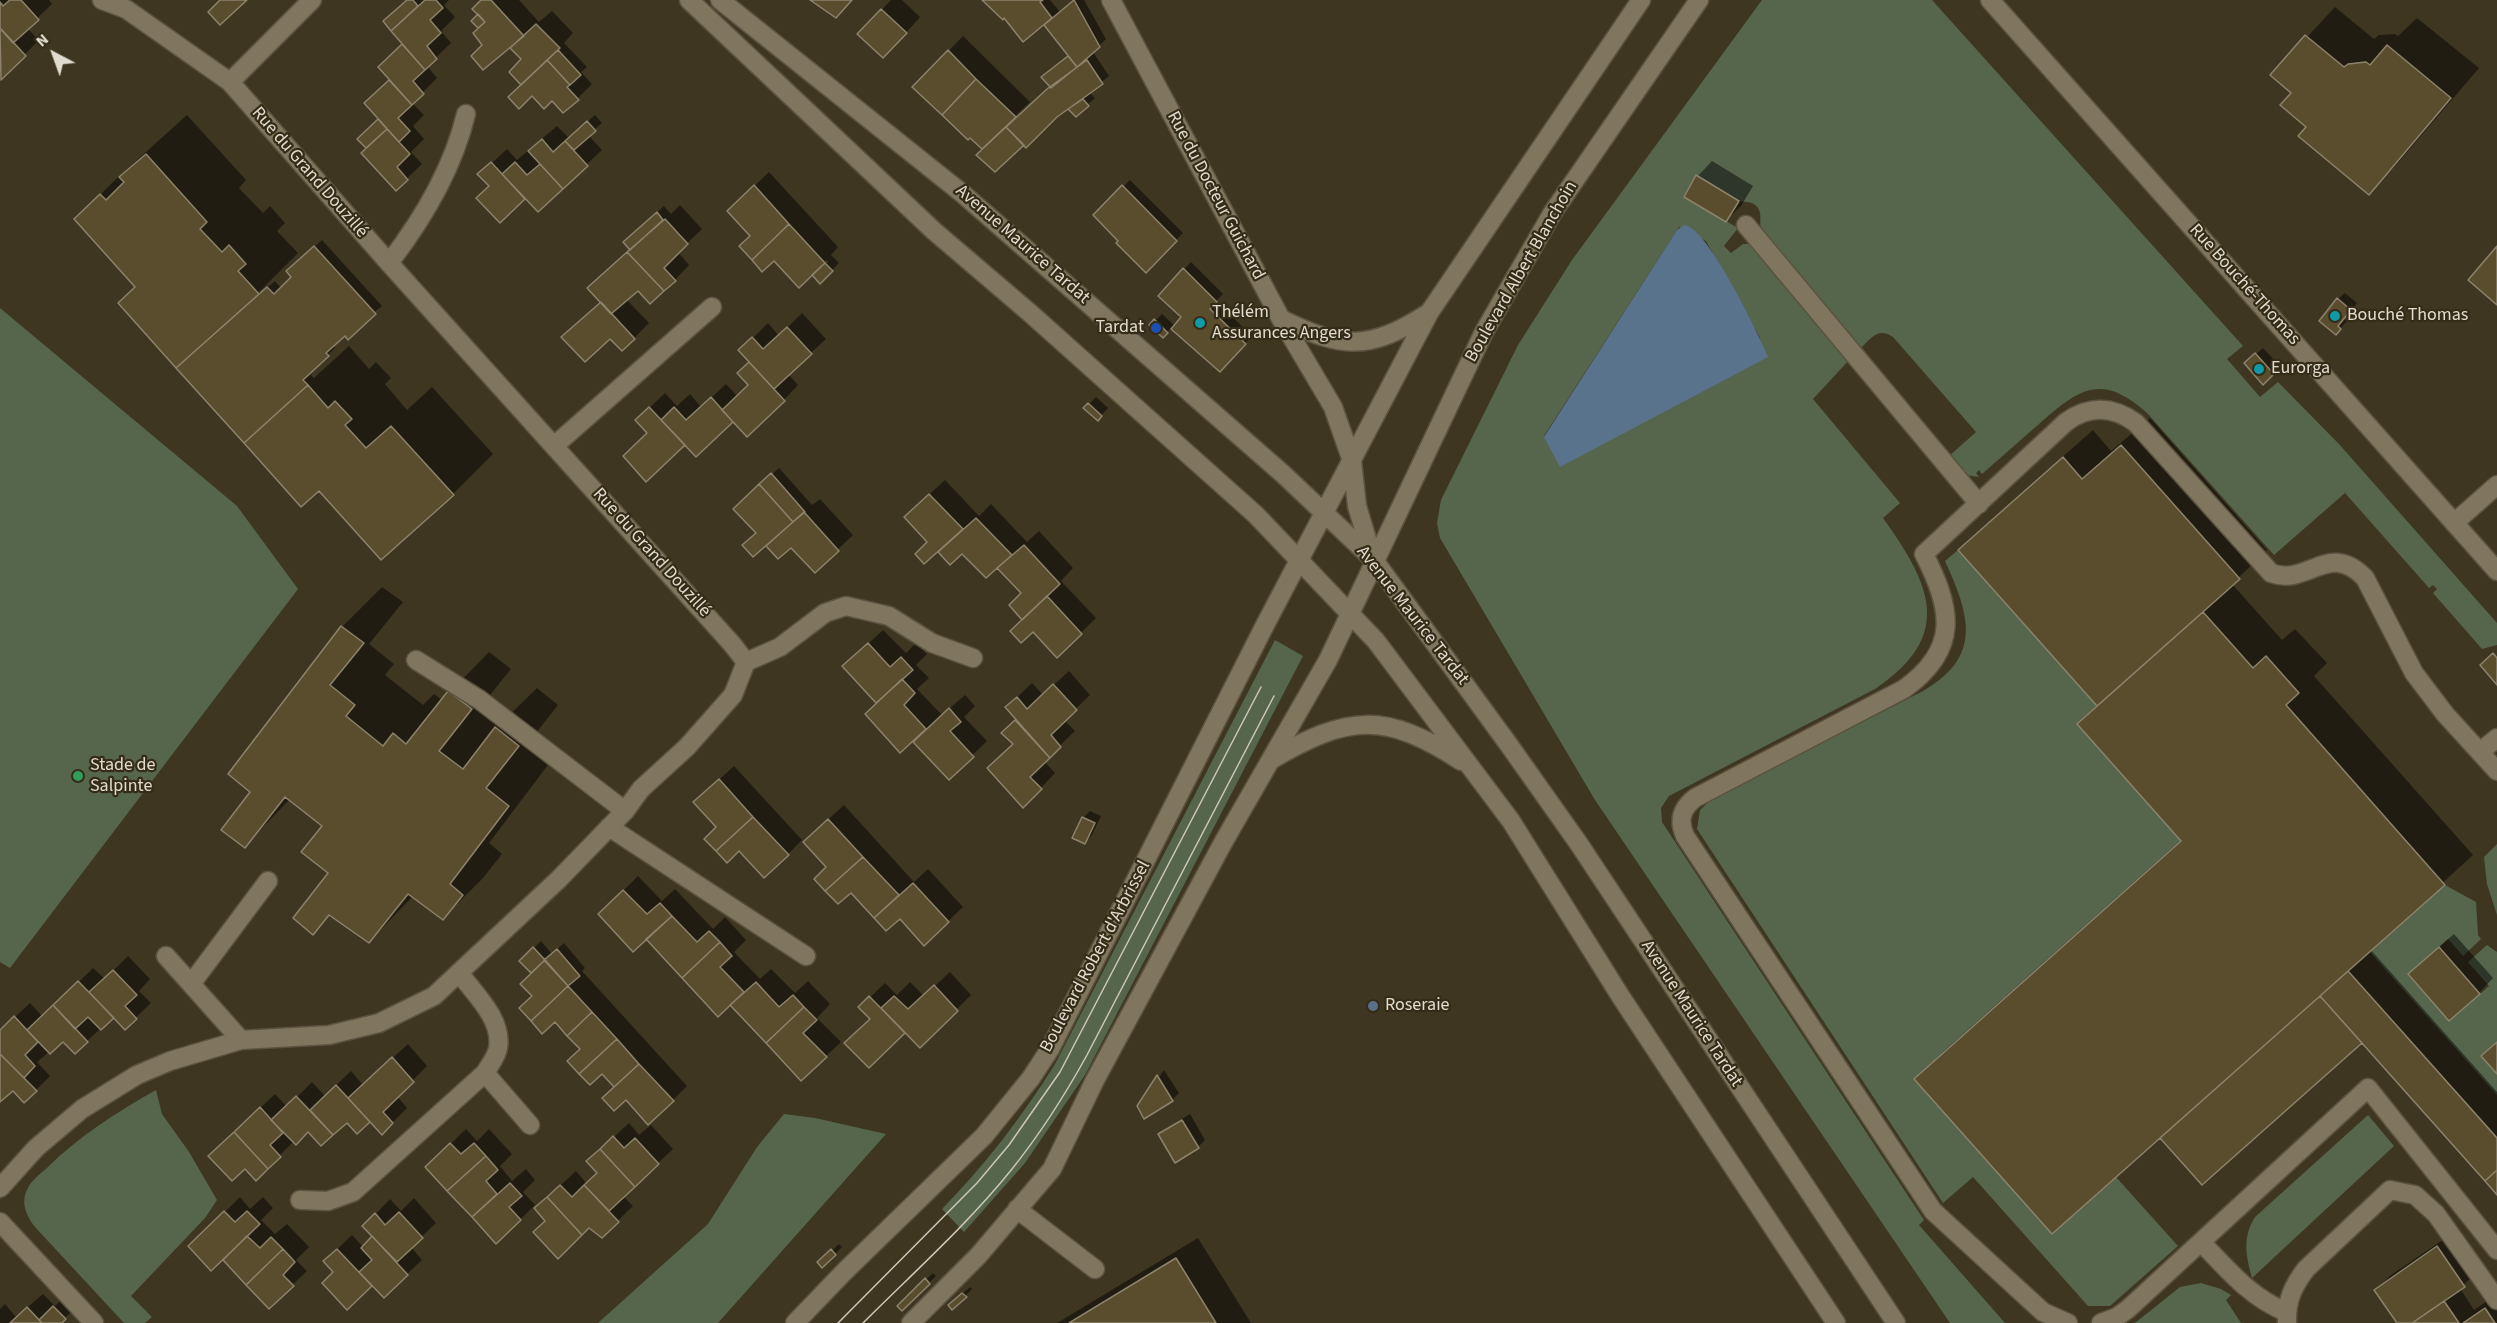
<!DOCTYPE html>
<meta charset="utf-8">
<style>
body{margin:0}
#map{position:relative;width:2497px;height:1323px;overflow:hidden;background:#3f3621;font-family:"Source Sans 3",sans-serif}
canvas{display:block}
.north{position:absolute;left:24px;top:24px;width:60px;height:60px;-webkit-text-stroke:4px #352c17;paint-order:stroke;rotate:319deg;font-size:16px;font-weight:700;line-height:24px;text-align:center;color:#e2dcd0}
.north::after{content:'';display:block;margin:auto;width:21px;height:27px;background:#e2dcd0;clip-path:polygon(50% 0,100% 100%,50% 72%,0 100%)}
</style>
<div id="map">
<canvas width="2497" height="1323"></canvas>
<div class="north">N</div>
</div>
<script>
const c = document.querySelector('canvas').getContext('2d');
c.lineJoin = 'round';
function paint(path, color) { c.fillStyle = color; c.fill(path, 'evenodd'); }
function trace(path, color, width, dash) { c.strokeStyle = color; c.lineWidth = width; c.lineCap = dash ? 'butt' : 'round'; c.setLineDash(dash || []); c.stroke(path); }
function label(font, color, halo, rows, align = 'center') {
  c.font = font + ' "Source Sans 3",sans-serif'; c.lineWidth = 4.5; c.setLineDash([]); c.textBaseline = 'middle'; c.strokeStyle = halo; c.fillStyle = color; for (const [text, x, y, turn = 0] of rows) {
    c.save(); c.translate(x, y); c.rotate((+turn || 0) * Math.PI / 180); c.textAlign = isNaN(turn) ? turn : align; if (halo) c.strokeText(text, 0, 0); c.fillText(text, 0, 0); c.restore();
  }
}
paint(new Path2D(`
 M1762,0H1932L2243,346L2227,359L2260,397L2278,382L2339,444L2497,623V645L2482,649L2433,593L2437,589L2433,585L2429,588L2345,493L2274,555L2147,413C2101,372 2079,389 2039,424C2020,441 2001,457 1982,474L1979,470L1976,473L1979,477L1966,475L1948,457L1976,432L1893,337C1879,327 1871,338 1861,348L1762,231C1758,223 1763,216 1758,208C1752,200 1745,203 1737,200C1723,194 1710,182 1696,176L1684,197L1738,228L1724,246L1731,253L1743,244H1754L1850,359L1813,399L1900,503L1883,518C1931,585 1955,635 1875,689L1669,796L1661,808L1662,822L1924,1220L1919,1225L2005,1323H1950L1595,800L1440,538L1437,523L1441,500L1518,345L1572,260ZM1679,227L1706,241L1760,338L1544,436Z
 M0,308L237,506L298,589L10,968L0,962Z
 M1958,550L2097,706L2077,724L2181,841L1914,1079L2052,1234L2116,1177L2178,1246L2110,1306H2088L1973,1177L1943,1203L1697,829L1700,810L1712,799L1923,691C1984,656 1969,614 1945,561Z
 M1275,640L1303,656L1085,1075L1025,1163L964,1232L942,1209C985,1165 1022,1117 1055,1064Z
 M2497,844V915L2487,884L2484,857Z
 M2445,885L2476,902L2478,935L2481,939L2463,956L2448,939L2408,975L2449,1021L2489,986L2468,962L2487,945L2497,952V1042L2481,1056L2497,1074V1095L2370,952Z
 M156,1090L162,1114L189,1152L217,1200L205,1218L131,1296L152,1317L145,1323H124L35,1227C26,1215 20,1202 28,1188C32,1180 40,1174 47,1168C79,1136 117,1112 156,1090Z
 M784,1114L815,1118L886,1134L718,1323H598L708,1224L757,1147Z
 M2368,1115L2394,1146L2252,1278C2246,1255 2242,1238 2255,1217Z
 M2201,1283L2221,1289L2231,1295L2226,1300L2241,1323H2135L2180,1287Z`), '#55664c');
paint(new Path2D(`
 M1684,225C1707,226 1758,334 1768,357L1560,467L1544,437L1677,230Z`), '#5a738d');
paint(new Path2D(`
 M0,0H49L52,4L27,28L39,40L1,78Z
 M408,0H449L444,5L455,17L441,31L451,43L427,66L437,78L412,103L424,115L413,126L424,139L411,152L422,164L396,189L359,139L380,119V89L391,79L380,67L404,43L385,21Z
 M483,0H519L539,22L552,11L573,33L564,43L587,67L581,72L592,84L564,112L552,99L522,85L523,59L510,46L484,45L480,28L473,21L480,14Z
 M891,0H902L920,17L898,42L859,34Z
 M984,0H1050L1060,12L1075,0H1084L1106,39L1093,52L1109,76L1089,92L1095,98L1076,115L1068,107L1026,146L1053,87L1043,77L1069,55L1044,23L1005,16Z
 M2335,7L2374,39L2379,35L2395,34L2398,36L2417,18L2479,68L2397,164L2369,193L2308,127L2293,92L2272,75Z
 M963,36L1030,102L982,147L914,87Z
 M187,115L246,180L239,188L263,213L270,206L285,223L277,231L298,253L259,292L261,293L275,281L281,288L293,277L295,264L322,240L382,306L332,345L335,348L309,373L314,378L349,346L369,369L376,362L391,378L385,384L407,410L432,387L493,454L453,494L319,489L301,505L120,303L137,286L76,219L116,179Z
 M595,115L602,123L588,135L602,150L538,210L526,197L500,221L491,185L480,174L507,149L517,160L557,126L569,138Z
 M1712,161L1753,186L1741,206L1726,220L1698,176Z
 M769,172L838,247L831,255L839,263L820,282L814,275L828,262L826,260L799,286L744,196Z
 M1130,180L1183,233L1146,271L1095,215Z
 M680,205L702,229L678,252L689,265L675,280L638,289L626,299L649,323L634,338L610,337L578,322L602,301L631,249L632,236L664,206L671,214Z
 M1191,262L1223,294L1216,301L1252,336L1220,370L1172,327L1163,336L1151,325L1162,314L1175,326L1183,317L1160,296Z
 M2345,293L2357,303L2344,319L2347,321L2336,333L2338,299Z
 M802,313L826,339L788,374L798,385L784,400L733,420L696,455L685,443L649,432L637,420L665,393L677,406L690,394L701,407L726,384L738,397L750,385L739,373L751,361L741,350L768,323L779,336Z
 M2263,348L2280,366L2263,382L2253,357Z
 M1096,397L1108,408L1098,419L1085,408Z
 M2150,418L2267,550L2232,584L2282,640L2295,629L2327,663L2314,676L2473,855L2370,949L2497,1092V1192L2362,1041L2160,1136L1916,1079L1945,1050L2182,839L2079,724L2098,705L1960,551L1989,522L2093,430L2111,451Z
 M779,468L812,505L820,499L853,535L815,571L791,546L778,557L757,532L750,494Z
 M945,480L979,516L991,504L1027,542L1039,531L1073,568L1061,581L1096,618L1057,656L1023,619V593L997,566L962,552L950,563L929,542L921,502Z
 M382,587L403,602L369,644L394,664L385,675L423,705L434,694L442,700L489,652L511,669L478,710L498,726L537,688L558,705L525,747L548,765L489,843L502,854L483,878L443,918L413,896L369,942L331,914L312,933L330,872L324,825L290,799L245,846L252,791L342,627Z
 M883,630L906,653L916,643L927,654L916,665L929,678L917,689L942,715L965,695L975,706L964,717L987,741L949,778L844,666Z
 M1069,671L1090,695L1064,720L1075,731L1044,761L1055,773L1024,806L1014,744L1003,733L1017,719L1007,707L1032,683L1043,695Z
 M734,766L802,840L788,854L718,827L710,788Z
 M844,805L914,882L928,869L963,907L924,944L900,917L887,928L828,866L820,827Z
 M1090,811L1101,816L1092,835L1085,842L1083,818Z
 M638,876L662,901L675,889L713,929L725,917L746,940L734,952L760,979L771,969L795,993L808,981L830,1004L817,1018L841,1042L826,1056L730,1003L646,937L600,914Z
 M2454,934L2493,978L2479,993L2424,960Z
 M541,941L552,954L564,943L585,968L582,971L687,1086L673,1100L616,1087L534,996L532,973L521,961Z
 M128,956L150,979L139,991L151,1003L125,1028L114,1016L87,1041L63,1040L37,1062L50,1076L36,1090L13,1089L0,1100V1031L30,1003L43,1017L93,968L105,979Z
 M950,972L971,995L920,1046L905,1031L869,1066L872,1018L860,1007L885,983L897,995L910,982L924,996Z
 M408,1044L427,1066L397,1096L407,1108L382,1133L370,1120L358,1132L347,1120L321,1144L308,1131L294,1141L256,1179L225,1141L275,1094L287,1107L312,1082L325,1096L351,1071L363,1085Z
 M1164,1070L1179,1093L1172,1100L1138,1106Z
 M1190,1114L1205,1140L1198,1147L1160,1135L1167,1128Z
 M629,1123L639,1135L651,1125L673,1149L623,1196L633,1206L602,1236L589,1226L547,1220L551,1194L576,1171L587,1184L599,1172L588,1161Z
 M466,1129L477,1141L489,1129L512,1154L500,1166L512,1181L526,1169L535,1180L523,1192L535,1205L497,1242L427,1167Z
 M240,1197L250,1209L263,1197L273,1208L261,1220L275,1234L287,1224L309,1247L296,1260L307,1271L269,1307L223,1258L190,1246Z
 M414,1198L436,1223L411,1247L422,1260L407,1274L372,1283L347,1308L335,1272L325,1261L352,1235L363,1247L374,1236L364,1226L390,1199L401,1211Z
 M2453,1233L2479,1271L2460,1288L2474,1310L2497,1294V1323H2399L2376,1290L2391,1275Z
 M1198,1238L1251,1323H1057Z
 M839,1244L842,1247L823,1266L819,1263Z
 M933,1273L936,1276L902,1309L899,1306Z
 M970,1287L972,1289L953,1308L950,1306Z
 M43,1294L55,1306L61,1300L72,1311L60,1323H0V1309L5,1304L16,1317Z`), '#0007');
const building = new Path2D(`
 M10,0H21L39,20L13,43L0,28V2L3,6Z
 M220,0H247L220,25L208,12Z
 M407,0H413L418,6L391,31L383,21Z
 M425,0H436L443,8L430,20L441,33L427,46L437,59L425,70L391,31Z
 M481,0H491L524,36L483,70L471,56L482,45L473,33L485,22L472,9Z
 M810,0H852L836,18Z
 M982,0H1043L1040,2L1052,18L1023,42L1004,18L1003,20Z
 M1074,0L1100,47L1077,67L1044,25Z
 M881,9L907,33L883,58L857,34Z
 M478,14L485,22L478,28L471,21Z
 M536,24L560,48L521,85L509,72L521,59L510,48Z
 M2,30L26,56L1,80L0,31Z
 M2305,35L2344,67L2348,64L2366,62L2370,65L2387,45L2451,98L2369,195L2298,136L2306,127L2280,105L2291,93L2270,75Z
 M402,44L425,70L413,81L424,94L412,105L378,67Z
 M558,50L581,75L570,85L547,60Z
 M948,50L976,79L942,115L912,87Z
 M1068,56L1077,67L1051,88L1041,77Z
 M547,60L570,85L567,87L579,100L563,113L552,101L544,109L532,96L519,109L508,97Z
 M1087,60L1103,84L1057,117L1026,148L1006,127L1047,89Z
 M976,79L1016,117L982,149L970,138L968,140L942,115Z
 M389,80L412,105L398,118L410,131L399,142L364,103Z
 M1083,99L1089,106L1076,117L1068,109Z
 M378,119L387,129L366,148L357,139Z
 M587,121L596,131L574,150L565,141Z
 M1006,127L1024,145L995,172L976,155Z
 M387,129L410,154L397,167L408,180L396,191L361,153Z
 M542,139L553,152L565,141L588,166L563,189L528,151Z
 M146,154L207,222L200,229L222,252L229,245L246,264L238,271L259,294L176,368L118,303L135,287L74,219L100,194L106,200L124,182L119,177Z
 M491,162L525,199L500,223L476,198L489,186L477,174Z
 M515,162L527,175L540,164L563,189L538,212L502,174Z
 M1696,175L1739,201L1726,222L1684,197Z
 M754,185L789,224L752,260L739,246L750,236L727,211Z
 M1122,185L1177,241L1146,273L1116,243L1118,241L1093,215Z
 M657,212L663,220L630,250L623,242Z
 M665,219L688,244L664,268L676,281L664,291L627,252Z
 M789,224L825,263L799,288L774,261L762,272L752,260Z
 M314,246L376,314L348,340L345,336L326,353L329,356L303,380L308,385L244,443L176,368L267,287L274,294L291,277L286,271Z
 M2497,246V305L2468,280Z
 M627,252L664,291L650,304L638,291L611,314L587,288Z
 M825,263L833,271L820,284L812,275Z
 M1183,268L1217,302L1210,309L1246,344L1220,372L1171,329L1181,317L1158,296Z
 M2337,298L2351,310L2338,326L2341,329L2336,335L2319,321Z
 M601,302L635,339L622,351L610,339L585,362L561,337Z
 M1154,319L1168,333L1163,338L1149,325Z
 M787,327L812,354L774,389L738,350L752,337L763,349Z
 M2255,353L2274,374L2263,385L2244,363Z
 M749,362L785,401L747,437L722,410L748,385L737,373Z
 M308,385L328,408L335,401L352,419L345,425L366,448L391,426L454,495L381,560L319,491L301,507L244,443Z
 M711,397L733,422L696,457L661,420L674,407L686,420Z
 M1088,403L1102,416L1098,421L1083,408Z
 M649,407L685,445L646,482L623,456L647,433L635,420Z
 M2121,445L2240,579L2097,706L1958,550L2063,457L2082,479Z
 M771,473L805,512L793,522L759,484Z
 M759,484L793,522L753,557L742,545L756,533L733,509Z
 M929,494L963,529L924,564L915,554L927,542L904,517Z
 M804,512L839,551L815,573L791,548L778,559L766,546Z
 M976,518L1012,555L986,578L962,554L950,565L938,552Z
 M1024,545L1060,584L1022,620L1009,605L1021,593L997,568Z
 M1047,596L1082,634L1057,658L1033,632L1021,643L1010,631Z
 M2203,612L2253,668L2266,656L2299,693L2286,705L2445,885L2052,1234L1914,1079L2181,841L2077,724Z
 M341,626L364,643L330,685L355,705L346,716L383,746L393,733L406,744L448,691L472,709L439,751L463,769L495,727L519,746L486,788L509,806L450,884L463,895L443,920L408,894L369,943L329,915L313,935L293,918L328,873L301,852L322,826L285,797L245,848L221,830L250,792L228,774Z
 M868,643L890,667L901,657L913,670L876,703L842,666Z
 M2493,653L2497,658V685L2480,665Z
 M902,679L915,693L904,705L926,729L900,753L865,714Z
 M1053,684L1077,710L1051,735L1061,747L1050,758L1005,707L1017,697L1027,709Z
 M949,708L961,722L950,731L974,757L949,780L913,742Z
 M1015,720L1050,758L1030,777L1042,789L1023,808L987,768L1013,744L1001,733Z
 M719,779L753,817L716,851L704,839L716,827L693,802Z
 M753,817L789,855L764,878L739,851L727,863L716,851Z
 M1082,817L1095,823L1085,844L1072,838Z
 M828,819L863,857L825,891L814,879L826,867L803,842Z
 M863,857L899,895L874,918L851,893L838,904L825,891Z
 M913,883L949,922L924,946L900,919L886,931L874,918Z
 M623,890L647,914L660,903L672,916L633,952L598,914Z
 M672,916L697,942L709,931L720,942L682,978L646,939Z
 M720,942L732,956L720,967L744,992L718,1017L682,978Z
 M533,947L545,960L531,973L519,961Z
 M2439,947L2480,994L2449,1021L2408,974Z
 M557,949L580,976L568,986L544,960Z
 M545,960L568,986L531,1021L519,1008L532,996L520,984Z
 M113,970L137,995L125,1006L137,1019L125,1030L89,992Z
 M2348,971L2497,1138V1170L2485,1181L2320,996Z
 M78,981L114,1018L101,1030L88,1017L75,1029L53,1005Z
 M756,982L779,1007L793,995L804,1007L766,1043L730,1005Z
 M934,985L958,1011L920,1048L881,1008L894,996L908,1009Z
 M568,986L592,1012L567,1036L555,1022L542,1034L531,1021Z
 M869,996L905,1033L869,1068L844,1043L870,1019L858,1007Z
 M2320,996L2362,1043L2202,1185L2160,1138Z
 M53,1005L88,1042L75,1054L63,1042L50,1054L27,1030Z
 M804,1007L817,1020L803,1033L827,1057L801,1081L766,1043Z
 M592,1012L617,1039L579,1074L567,1061L580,1049L567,1036Z
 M14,1016L38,1042L25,1055L35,1066L24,1078L0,1054V1030Z
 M617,1039L639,1064L614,1087L602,1074L590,1085L579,1074Z
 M2497,1042V1074L2481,1056Z
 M0,1054L37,1091L24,1103L13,1091L0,1102Z
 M392,1057L414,1082L383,1112L393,1123L382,1135L348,1098Z
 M639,1064L674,1101L648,1125L626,1100L614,1111L602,1098Z
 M1157,1075L1173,1101L1144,1119L1137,1106Z
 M336,1085L370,1122L357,1134L347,1123L333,1135L310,1110Z
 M296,1096L333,1135L321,1146L308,1132L296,1145L271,1120Z
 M260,1107L283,1133L270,1145L281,1157L268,1169L234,1132Z
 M1182,1120L1199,1148L1175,1163L1158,1134Z
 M234,1132L268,1169L256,1181L245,1169L232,1181L208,1156Z
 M613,1136L624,1148L635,1138L659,1164L635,1187L600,1149Z
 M450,1143L461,1154L474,1143L486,1156L447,1191L425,1167Z
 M600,1149L635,1187L609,1211L584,1185L597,1173L586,1161Z
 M486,1156L498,1170L486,1181L497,1194L472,1217L447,1191Z
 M2497,1170V1195L2485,1181Z
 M510,1183L522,1196L509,1207L521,1220L496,1244L472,1217Z
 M560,1185L572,1197L584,1185L619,1222L602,1238L589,1228L582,1235L547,1197Z
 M547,1197L582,1235L558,1259L533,1232L545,1221L534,1208Z
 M224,1211L235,1222L247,1211L260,1224L211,1271L188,1246Z
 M399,1212L423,1238L397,1262L362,1226L375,1213L385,1225Z
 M247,1236L260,1248L271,1237L283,1249L246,1285L223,1260Z
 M372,1236L408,1275L384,1298L359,1272L372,1260L361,1248Z
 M2437,1246L2465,1287L2412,1323H2397L2374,1290Z
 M283,1249L295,1262L283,1275L294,1286L269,1309L246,1285Z
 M337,1249L372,1286L347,1310L322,1283L333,1272L323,1261Z
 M831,1249L836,1255L822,1268L817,1262Z
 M1176,1258L1216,1323H1069Z
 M925,1278L930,1284L902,1311L897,1306Z
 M962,1293L967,1297L952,1310L948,1305Z
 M2444,1301L2459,1323H2412Z
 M53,1306L66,1319L62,1323H42L39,1320Z
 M27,1307L42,1323H10Z
 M2485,1308L2495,1323H2463Z`);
paint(building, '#5a4d2e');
trace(building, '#8d836c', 1.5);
const minor = new Path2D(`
 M102,0L126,9L230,82
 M689,0L934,231L1030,313L1256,515L1376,641L1511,821L1621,997L1836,1323
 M720,0L963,194L1283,474L1374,560L1509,745L1579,844L1896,1323
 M1111,0L1281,319L1333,407L1352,461L1357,506L1373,559
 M1990,0L2497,571
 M1746,225L1979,504
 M389,263C423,219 453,168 466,114
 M1281,319C1343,349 1368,351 1427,314
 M554,446L712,307
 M2454,523L2497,485
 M416,660L480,700L625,811
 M746,662L780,647L825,613L846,606L889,616L932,643L973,658
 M2480,752L2497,738
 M1271,760C1348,714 1386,712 1461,761
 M609,827L806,956
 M166,956L241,1040
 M191,984L268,881
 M485,1073L530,1125
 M0,1188L36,1148L82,1109L137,1075L170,1061L241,1040L329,1035L379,1023L434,996L559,879L625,811L641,789L687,747L733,695L746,662L732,644L389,263L230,82L312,0
 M300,1200L328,1201L353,1192L485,1073C489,1066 497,1056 498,1048C503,1020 475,994 460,974
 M1017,1209L1095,1269
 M0,1222L94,1323
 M2201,1242C2228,1270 2250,1297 2286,1312
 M795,1323L844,1272L984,1136L1031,1078L1050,1049L1264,627L1429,313L1641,0
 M911,1323L978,1256L1052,1169L1095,1080L1224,841L1328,660L1484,332L1553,212L1699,0
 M2068,1323L2043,1312L1933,1211L1685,836C1678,820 1681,809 1695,798L1904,689C1960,649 1952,609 1924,554L2066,422C2089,405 2113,406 2136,423L2271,573C2308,587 2328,540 2365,578L2414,673L2445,714L2497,771
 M2101,1323L2117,1317L2128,1309L2368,1088L2497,1250
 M2287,1323C2286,1301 2293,1286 2306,1269L2390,1190L2415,1195L2436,1214L2497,1300`);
trace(minor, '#5b5240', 21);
trace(minor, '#80765f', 18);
trace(new Path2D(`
 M838,1323L977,1183L1009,1145L1060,1072L1261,687
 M863,1323C913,1273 967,1225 1012,1169C1040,1134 1065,1095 1087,1055L1274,696`), '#cdc6b9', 1.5);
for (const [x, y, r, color] of [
 [2335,316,6,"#0f9aa8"],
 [1200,323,6,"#0f9aa8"],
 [1156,328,6,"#1a4fb4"],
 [2259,369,6,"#0f9aa8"],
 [78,776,6,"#2e9e5b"],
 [1373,1006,6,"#5c6f8a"]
]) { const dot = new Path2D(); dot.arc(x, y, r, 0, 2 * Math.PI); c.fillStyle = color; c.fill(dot); trace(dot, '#352c17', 2); }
label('18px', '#e2dcd0', '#352c17', [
 ["Rue du Grand Douzillé",309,173,49],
 ["Rue du Docteur Guichard",1215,196,62],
 ["Avenue Maurice Tardat",1022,245,41],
 ["Boulevard Albert Blanchoin",1522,272,-60],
 ["Rue Bouché-Thomas",2244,285,48],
 ["Rue du Grand Douzillé",651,553,48],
 ["Avenue Maurice Tardat",1412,616,52],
 ["Boulevard Robert d'Arbrissel",1096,957,-62],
 ["Avenue Maurice Tardat",1691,1014,57]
]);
label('18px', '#e2dcd0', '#352c17', [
 ["Thélém",1212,313],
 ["Assurances Angers",1212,334],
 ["Bouché Thomas",2347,316],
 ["Tardat",1144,328,"right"],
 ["Eurorga",2271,369],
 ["Stade de",90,766],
 ["Salpinte",90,787],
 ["Roseraie",1385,1006]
], 'left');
</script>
